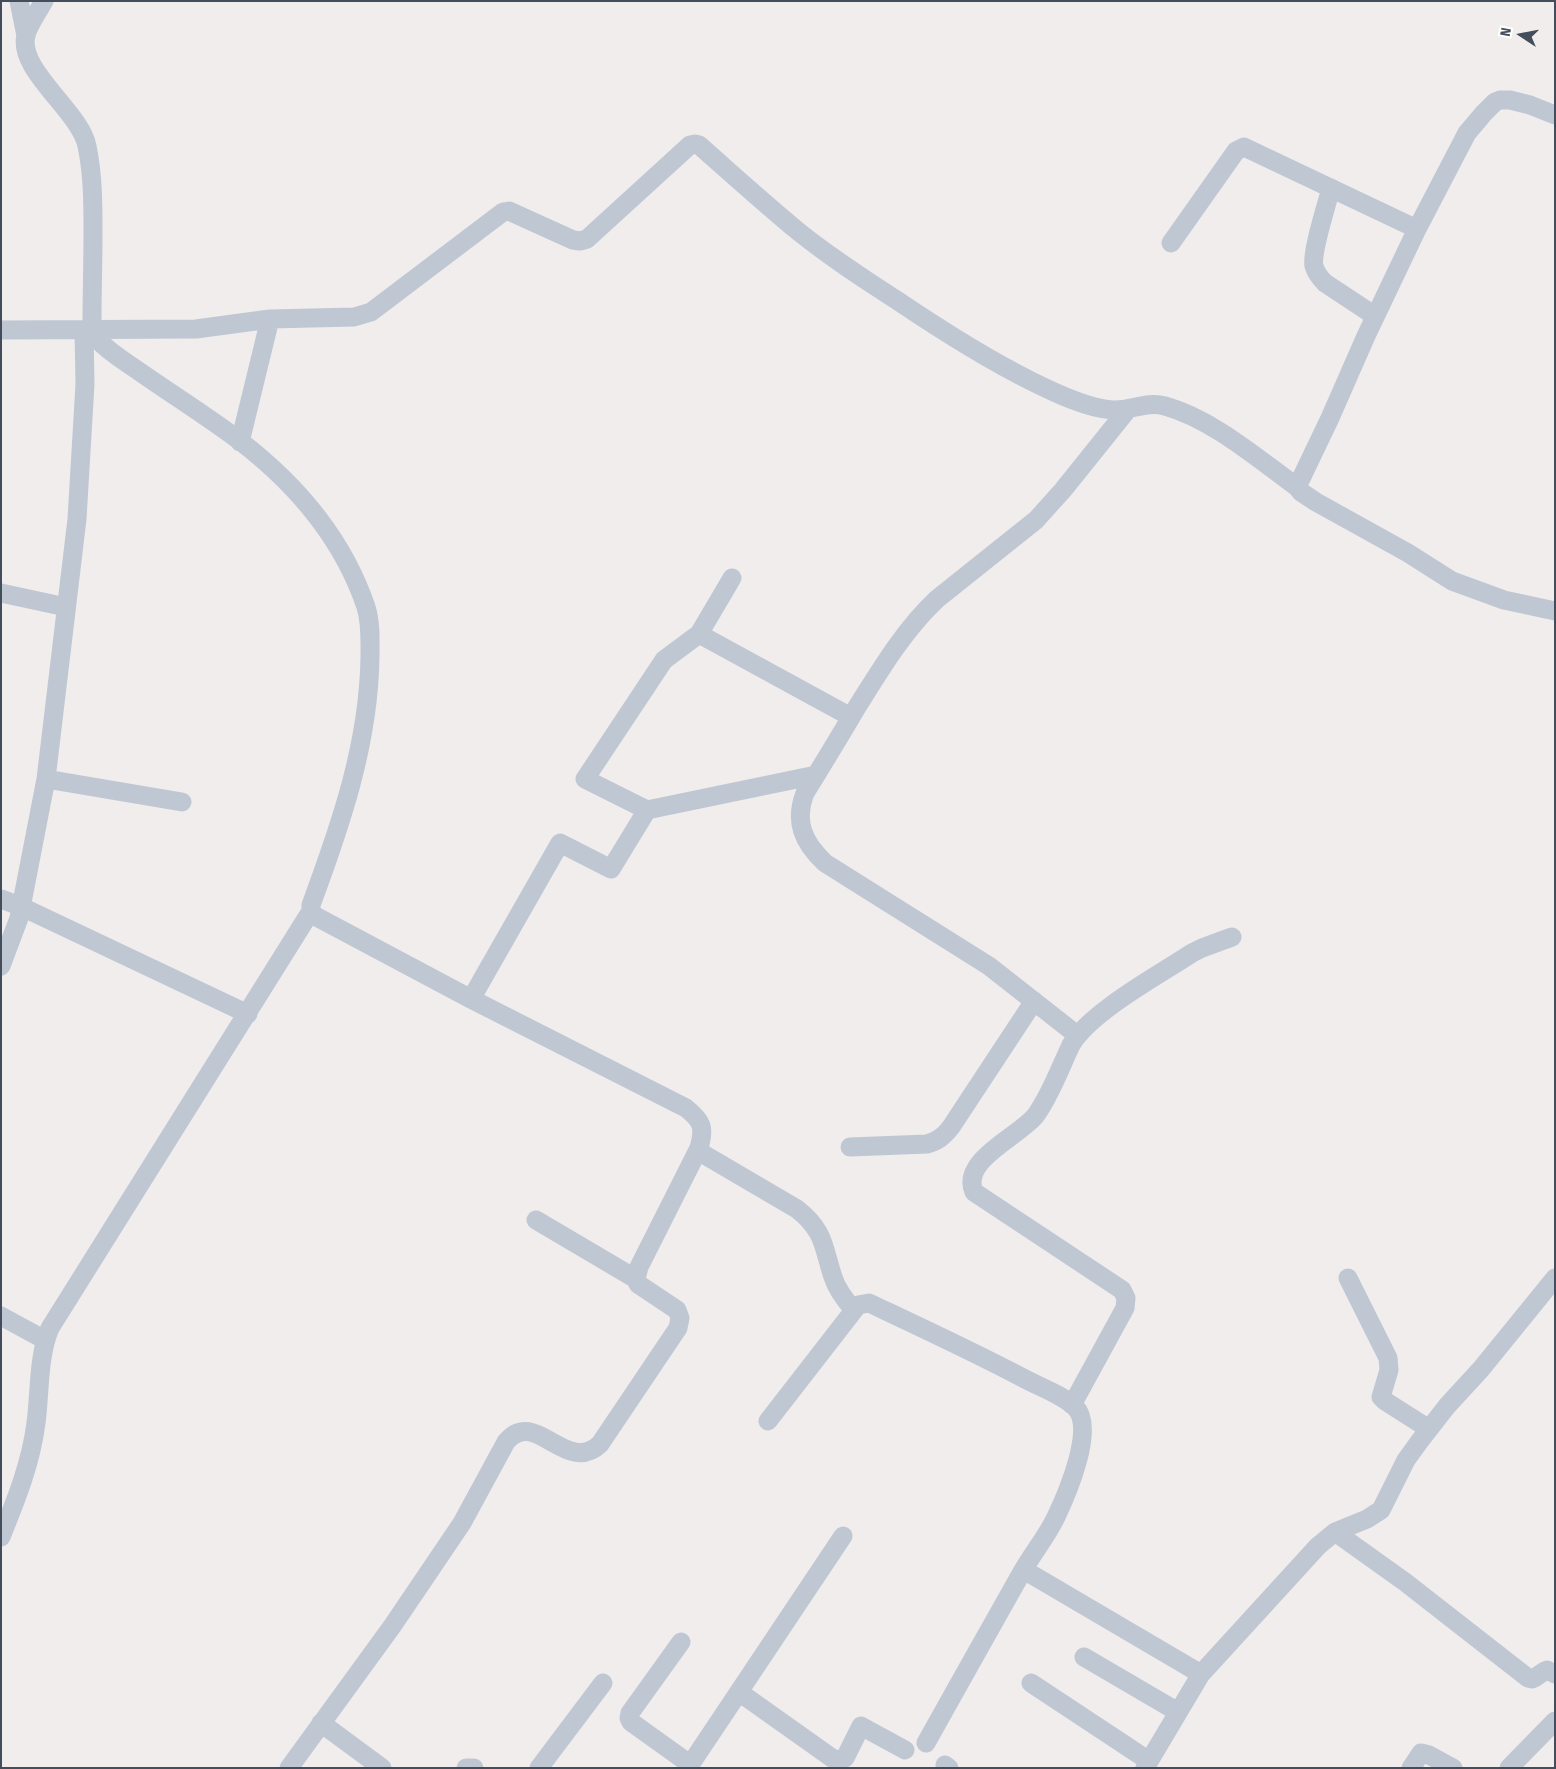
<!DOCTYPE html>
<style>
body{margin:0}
#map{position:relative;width:1556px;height:1769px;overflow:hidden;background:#f0edec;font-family:"Fira Sans Condensed",sans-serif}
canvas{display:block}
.frame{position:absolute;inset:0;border:2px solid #444d5b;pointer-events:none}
.north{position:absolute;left:1496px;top:10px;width:50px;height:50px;-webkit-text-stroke:4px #fff;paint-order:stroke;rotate:281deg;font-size:14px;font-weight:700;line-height:20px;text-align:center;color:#444d5b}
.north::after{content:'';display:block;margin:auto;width:18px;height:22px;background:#444d5b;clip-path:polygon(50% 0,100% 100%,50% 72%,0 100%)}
</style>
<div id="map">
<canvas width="1556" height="1769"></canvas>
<div class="frame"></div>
<div class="north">N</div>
</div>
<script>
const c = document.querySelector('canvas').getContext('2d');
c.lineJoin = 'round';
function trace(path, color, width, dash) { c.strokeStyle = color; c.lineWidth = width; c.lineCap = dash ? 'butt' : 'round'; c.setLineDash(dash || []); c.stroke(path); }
trace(new Path2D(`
 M19,1L26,36
 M44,1C38,12 29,24 26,35C17,70 80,111 87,146C93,175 93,204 93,233C93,263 92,292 92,321L93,331L98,340C110,353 126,362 140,372C173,395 208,417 240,441C296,484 343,539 366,607C371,623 370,640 370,656C369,743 341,824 311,905V911L315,916L471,999L686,1108C702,1121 705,1127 699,1148L639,1267L636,1279L638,1284L677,1310L680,1318L678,1328L600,1444C566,1476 535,1406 506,1442L462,1523L393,1625L289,1768
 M1555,115L1530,105L1510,100H1500L1495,102L1484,113L1467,133L1417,229L1366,336L1330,418L1297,487L1301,492L1316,502L1408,553L1452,581L1504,600L1555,611
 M1331,188C1327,204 1311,253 1314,266C1316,273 1320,278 1325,283L1375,316
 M1171,243L1236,151L1244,147L1417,229
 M1,330L196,329L270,319L354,317L371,312L503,212L509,211L573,240L580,241L587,239L690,145L695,144L699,145C732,174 765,204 799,232C830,257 864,279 898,301C941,330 985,358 1031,381C1053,392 1088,409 1113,410C1131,411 1146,401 1165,406C1212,419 1257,458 1297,487
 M240,442L270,319
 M1,593L66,607
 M699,634L851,717
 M46,779L182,802
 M647,810L585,779L664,660L699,634L732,578
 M1,899L22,907L248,1014
 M1,966L19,918L46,779L77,519L85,384L84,331
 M471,999L560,843L611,869L647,810L816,775
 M1077,1035L989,966L825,863C803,842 794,822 805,793C823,764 840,736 857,707C881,669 904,630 937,599L1036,520L1063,490L1128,409
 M850,1147L927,1144C938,1141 944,1136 951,1127L1034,1001
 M698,1151L797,1209C825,1231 823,1247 833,1277C837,1290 845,1300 854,1310
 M536,1220L636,1279
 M1348,1278L1388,1358L1389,1370L1381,1397L1385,1401L1429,1429
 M1,1316L45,1340
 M1072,1405L1125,1308L1126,1298L1122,1290L974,1192C960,1160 1020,1136 1036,1115C1051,1094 1060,1068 1071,1045C1090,1012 1159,975 1192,953L1202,948L1232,937
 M768,1421L858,1305L869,1303C922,1328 974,1352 1025,1379C1040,1387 1063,1395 1075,1407C1096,1427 1067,1494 1056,1517C1047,1536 1033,1553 1022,1572C990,1628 958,1686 926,1743
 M1335,1532L1405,1582L1528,1678L1532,1679C1538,1677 1541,1672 1547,1670L1555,1674
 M1,1537C16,1500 31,1463 36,1423C40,1393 38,1356 50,1328L311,911
 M1024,1570L1201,1674
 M681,1642L630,1713L629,1718L631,1722L691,1765
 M1084,1657L1178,1712
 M1031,1683L1149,1761
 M739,1692L832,1758L838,1760L845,1758L861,1726L905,1750
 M321,1723L382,1768
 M945,1765L949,1768
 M466,1768H474
 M539,1768L603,1683
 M688,1768L843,1536
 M1145,1768L1201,1674L1318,1546L1335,1532L1367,1519L1381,1510L1406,1460L1419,1442L1447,1406L1481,1369L1555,1278
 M1411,1768L1421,1753L1429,1755L1453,1768
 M1509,1768L1555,1721`), '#bfc7d3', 19);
</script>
